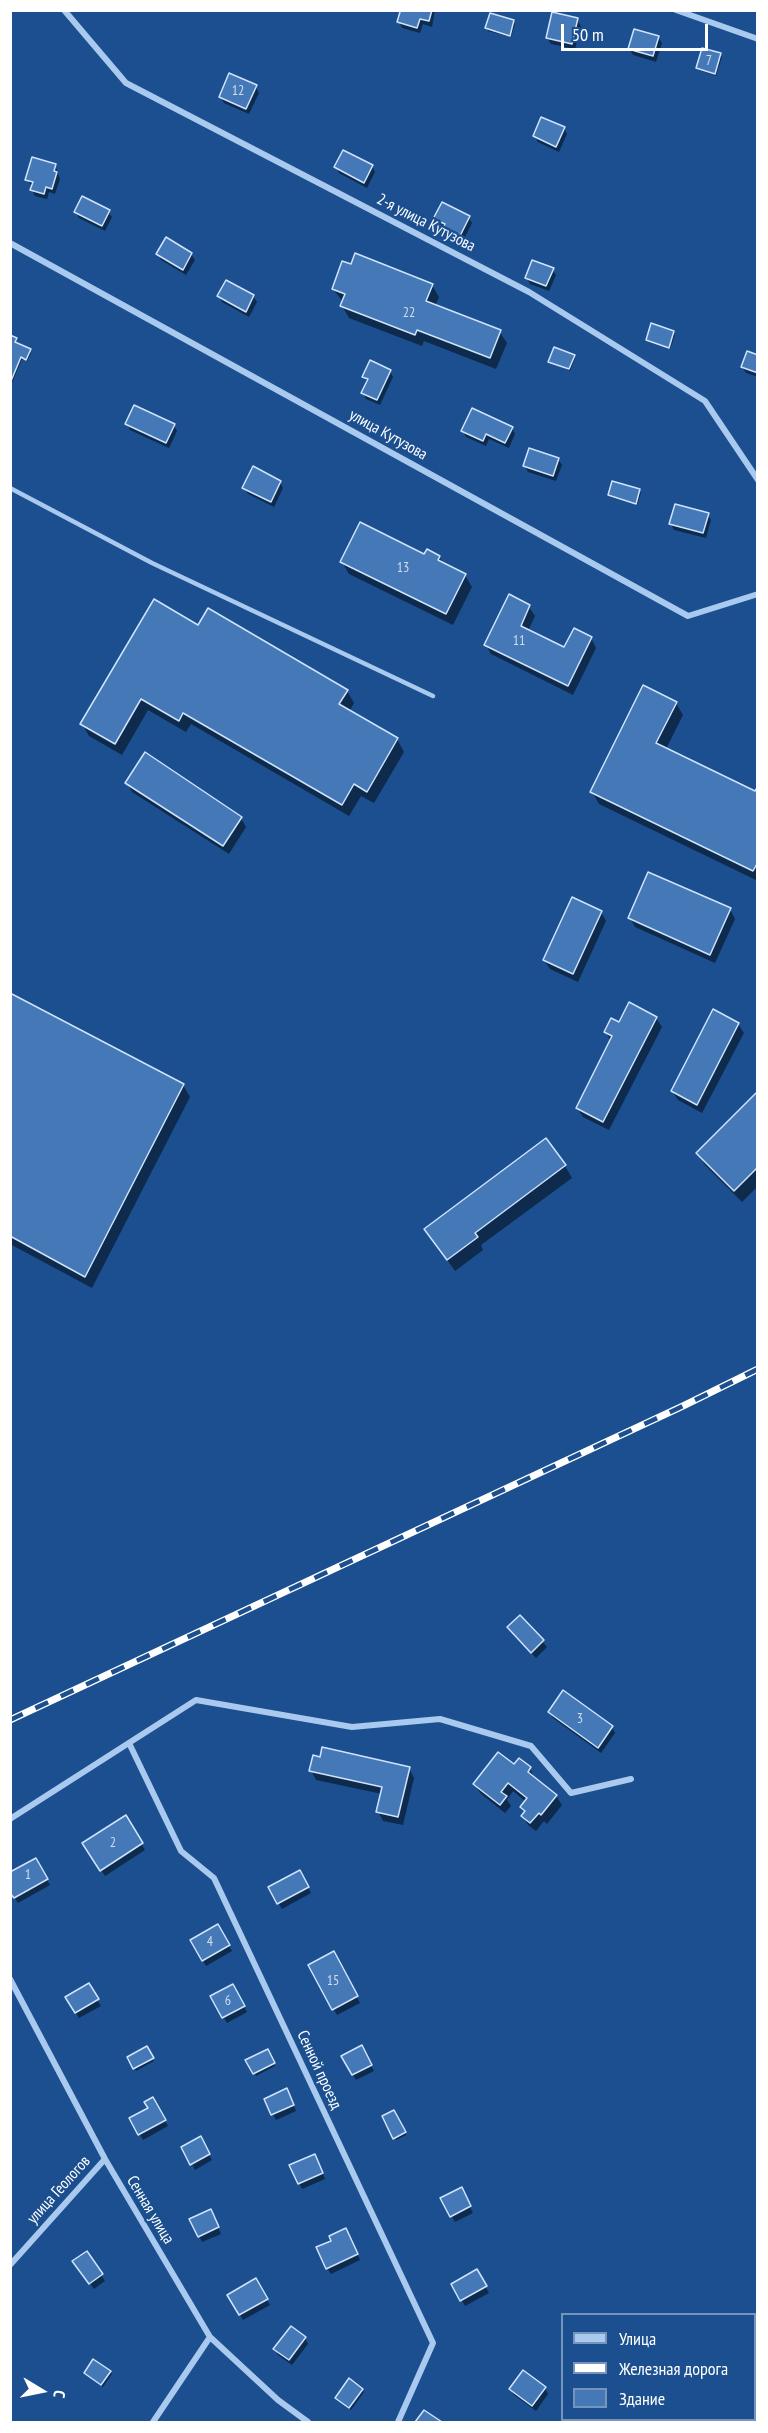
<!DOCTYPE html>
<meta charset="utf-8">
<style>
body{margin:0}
#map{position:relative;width:768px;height:2433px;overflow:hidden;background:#1b4f8f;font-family:"PT Sans Narrow",sans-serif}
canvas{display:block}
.frame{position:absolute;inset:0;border:12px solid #fff;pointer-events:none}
.legend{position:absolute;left:561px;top:2313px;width:195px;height:108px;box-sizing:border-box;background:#1b4f8f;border:2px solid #7695bc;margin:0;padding:8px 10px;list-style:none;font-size:18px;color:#fff}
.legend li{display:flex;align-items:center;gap:12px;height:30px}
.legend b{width:30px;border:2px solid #7695bc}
.north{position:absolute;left:12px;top:2361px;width:60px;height:60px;-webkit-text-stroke:4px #1b4f8f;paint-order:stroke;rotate:100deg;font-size:16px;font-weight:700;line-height:24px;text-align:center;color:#fff}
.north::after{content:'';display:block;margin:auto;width:21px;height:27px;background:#fff;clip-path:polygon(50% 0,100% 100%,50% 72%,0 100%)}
.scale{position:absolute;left:561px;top:24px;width:147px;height:27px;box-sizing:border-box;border:3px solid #fff;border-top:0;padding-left:8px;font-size:18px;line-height:21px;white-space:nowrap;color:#fff;-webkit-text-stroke:4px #1b4f8f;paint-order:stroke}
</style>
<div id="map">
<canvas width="768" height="2433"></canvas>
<div class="frame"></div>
<ul class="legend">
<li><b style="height:8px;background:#a9c9ee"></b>Улица</li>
<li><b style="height:8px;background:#fff"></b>Железная дорога</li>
<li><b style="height:16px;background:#4478b7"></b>Здание</li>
</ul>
<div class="north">С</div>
<div class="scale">50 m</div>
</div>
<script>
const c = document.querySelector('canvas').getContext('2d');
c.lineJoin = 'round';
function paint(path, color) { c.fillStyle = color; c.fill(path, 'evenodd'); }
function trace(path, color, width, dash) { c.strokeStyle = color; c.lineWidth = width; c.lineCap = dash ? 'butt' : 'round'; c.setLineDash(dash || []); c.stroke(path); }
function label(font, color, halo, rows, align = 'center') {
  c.font = font + ' "PT Sans Narrow",sans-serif'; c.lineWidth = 5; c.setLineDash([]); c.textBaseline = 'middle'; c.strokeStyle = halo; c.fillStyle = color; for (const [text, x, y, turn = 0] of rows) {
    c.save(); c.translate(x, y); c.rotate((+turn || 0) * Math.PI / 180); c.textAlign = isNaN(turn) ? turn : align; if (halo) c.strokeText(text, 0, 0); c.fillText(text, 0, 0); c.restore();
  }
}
paint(new Path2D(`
 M435,10L432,27L423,24L420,33L402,28L399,22L401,15L399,11Z
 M577,20L581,26L575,49L551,44L547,38Z
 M513,21L515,24L511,37L488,31L487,28Z
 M658,37L662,43L656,62L633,55L630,49Z
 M720,55L722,57L716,76L699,70L698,68Z
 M256,87L259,93L249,114L224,103L220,97Z
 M564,128L567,134L559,152L538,142L535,136Z
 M55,165L60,179L55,194L49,192L47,199L35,196L32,190L33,187L27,180Z
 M372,166L375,172L367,188L339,173L336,167Z
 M76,212H108L112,217L105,231L79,218Z
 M468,217L472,223L460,247L446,239L442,233L445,228L438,225L435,219Z
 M158,254H191L195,260L186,275L161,260Z
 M552,269L556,275L549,291L530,284L527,278Z
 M432,285L439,297L435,306L499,331L507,343L496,369L424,341L422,346L349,318L342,306L343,302L333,289Z
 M219,296H253L257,302L249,317L222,302Z
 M673,332L675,335L670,349L649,342L647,340Z
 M10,338L16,339V344L31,353L27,361L22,359L12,383Z
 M574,356L575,358L570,371L550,361Z
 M758,356V377L746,373L742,367Z
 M390,371L393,377L380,405L366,399L363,393L368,383L364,376Z
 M127,424L174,426L177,431L169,448L130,430Z
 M512,428L515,434L509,448L489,439L486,446L466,437L463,431Z
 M558,459L562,465L556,481L528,472L525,466Z
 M280,482L283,488L274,507L248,494L244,488Z
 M639,491L641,493L637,505L611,497L609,494Z
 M708,515L711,520L706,538L674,530L671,524Z
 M425,556L439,557L444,564L465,575L472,587L453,625L349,574L342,562Z
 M529,607L535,616L528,631L565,649L591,638L596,648L573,695L491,654L486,645Z
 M199,627L347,691L354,703L349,712L397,739L404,752L374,803L361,796L349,816L191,724L186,732L148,710L122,755L89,736L82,724Z
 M676,703L683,715L666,749L755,793L758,789V881L599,804L592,792Z
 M127,783L241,818L246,827L229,854L132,792Z
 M730,909L735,919L715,963L635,927L630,918Z
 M601,912L606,921L578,982L550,969L544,960Z
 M10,995L183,1085L190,1097L92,1288L10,1244Z
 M656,1018L662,1027L609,1130L583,1117L577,1108L611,1042L606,1032Z
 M738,1024L744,1033L702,1113L678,1100L672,1091Z
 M758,1093V1186L742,1202L705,1165L698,1153Z
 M565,1166L572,1178L481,1245L483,1250L455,1271L426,1230Z
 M520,1617L547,1647L536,1658L509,1628Z
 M549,1712L612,1727L615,1733L601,1753L553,1718Z
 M514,1767L530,1768L534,1779L556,1796L562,1805L547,1824L544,1821L536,1831L528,1825L523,1816L526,1813L522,1807L526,1802L513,1791L507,1800L511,1806L505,1813L480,1793L475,1784Z
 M409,1768L414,1778L403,1825L383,1821L378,1811L382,1794L316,1780L311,1770Z
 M125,1817L145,1850L105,1876L84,1843Z
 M35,1860L50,1885L18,1903L10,1890Z
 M299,1872L311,1893L282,1909L270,1888Z
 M218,1926L232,1951L206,1966L192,1941Z
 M333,1953L360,2003L337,2015L310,1965Z
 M88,1985L101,2006L79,2018L67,1998Z
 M233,1986L247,2012L227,2023L212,1997Z
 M361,2047L374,2071L356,2080L343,2056Z
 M147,2048L154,2061L136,2071L129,2058Z
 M267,2051L275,2066L256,2076L248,2061Z
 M290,2096L296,2111L276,2120L266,2100Z
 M152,2099L168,2126L143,2140L131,2119L150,2108Z
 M394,2112L406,2135L396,2140L384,2117Z
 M200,2138L212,2160L195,2170L183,2147Z
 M318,2162L325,2179L302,2189L291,2166Z
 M461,2189L473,2213L455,2222L442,2199Z
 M213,2216L221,2234L202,2242L191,2219Z
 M349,2236L360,2260L331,2274L327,2268Z
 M86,2253L105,2281L94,2289L78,2267Z
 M477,2271L489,2293L465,2306L453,2284Z
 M255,2280L270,2305L243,2320L229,2295Z
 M305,2338L308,2344L292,2365L278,2355L275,2349Z
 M110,2372L112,2374L103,2387L85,2373Z
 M545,2388L548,2394L536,2411L514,2395L510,2389Z
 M362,2390L364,2392L351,2410L336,2398Z`), '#0007');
const building = new Path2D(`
 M432,10L429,21L420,19L417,28L397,22L400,12L397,10Z
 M552,12L578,18L572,44L546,38Z
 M490,13L514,20L510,36L485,28Z
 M634,29L659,36L653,56L628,49Z
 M702,48L721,53L715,74L696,68Z
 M229,73L257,85L246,109L219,97Z
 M541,117L565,127L556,147L533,136Z
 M343,150L373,165L364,183L334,167Z
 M32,157L56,164L54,171L57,172L52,189L46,187L44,194L30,190L33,182L25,180Z
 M82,196L110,210L102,226L74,212Z
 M442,202L470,216L457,242L440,234L445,224L433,219Z
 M166,237L192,253L183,270L156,254Z
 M355,253L433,284L426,301L501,330L490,358L417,330L415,335L340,306L345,294L332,289L342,261L351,264Z
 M532,260L554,268L546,286L525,278Z
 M226,280L254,295L246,312L217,296Z
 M651,323L674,331L669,348L646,340Z
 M10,335L17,338L15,342L31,349L26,360L21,357L11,381Z
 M554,347L575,355L569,369L548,362Z
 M747,351L758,355V373L741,367Z
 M370,360L391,370L377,400L361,393L368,379L362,377Z
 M134,405L175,424L166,443L125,424Z
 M472,408L513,427L505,443L486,434L483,441L461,431Z
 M529,448L559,458L553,476L523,466Z
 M253,466L281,481L271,502L242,488Z
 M612,481L640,489L636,504L608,495Z
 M675,504L709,513L703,533L669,524Z
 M360,522L424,554L427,549L440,556L438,560L466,574L446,614L340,562Z
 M509,594L530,605L521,626L564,647L574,628L592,637L568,686L484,645Z
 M154,599L198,625L208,608L348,690L339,704L398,738L367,792L354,784L342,805L183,713L179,721L141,699L115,744L80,724Z
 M643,685L677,702L656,743L755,791L758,786V862L753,871L590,792Z
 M145,752L242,817L223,846L125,783Z
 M648,872L731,908L710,955L628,918Z
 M572,897L602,911L573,974L543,960Z
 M10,993L184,1084L85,1277L10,1236Z
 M629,1002L657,1017L603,1122L576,1108L612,1036L604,1032L611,1018L619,1022Z
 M713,1009L739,1023L697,1105L671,1091Z
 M758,1091V1167L734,1191L696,1153Z
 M546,1138L566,1165L475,1233L478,1237L447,1260L424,1229Z
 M520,1615L544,1640L531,1653L507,1627Z
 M563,1690L613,1726L598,1748L548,1712Z
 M322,1747L410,1767L398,1817L376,1812L382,1787L309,1771L313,1755L320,1757Z
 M498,1752L514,1764L519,1758L531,1767L528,1772L557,1795L541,1815L539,1813L530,1823L521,1816L525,1811L520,1807L527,1798L508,1783L501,1792L507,1796L500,1805L473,1784Z
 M126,1815L143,1843L100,1871L82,1843Z
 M36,1858L48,1879L14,1898L10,1893V1872Z
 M300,1870L309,1887L277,1904L268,1887Z
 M218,1924L230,1945L202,1961L190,1940Z
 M334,1951L358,1996L332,2010L308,1965Z
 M89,1983L99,1999L75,2013L65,1997Z
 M233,1984L245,2006L222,2018L210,1996Z
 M362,2045L372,2065L352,2075L341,2056Z
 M147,2046L154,2058L133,2069L127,2057Z
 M268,2049L275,2063L253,2074L245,2060Z
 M287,2088L294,2105L271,2115L264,2099Z
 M153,2097L166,2120L138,2135L129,2118L148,2108L144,2102Z
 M394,2110L406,2132L393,2139L382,2116Z
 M201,2136L210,2154L190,2165L181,2147Z
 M315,2154L323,2173L298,2184L289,2165Z
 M462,2187L471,2206L450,2217L440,2198Z
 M211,2209L219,2227L198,2237L189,2219Z
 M346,2228L358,2254L326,2269L316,2247L331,2241L329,2236Z
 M87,2251L103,2274L89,2284L72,2261Z
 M477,2269L487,2286L460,2301L451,2284Z
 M256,2278L268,2299L239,2315L227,2295Z
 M291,2326L306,2337L289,2360L273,2349Z
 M93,2359L111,2371L101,2385L84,2373Z
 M523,2370L546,2387L532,2406L509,2389Z
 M349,2378L363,2389L349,2408L335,2398Z
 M424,2410L442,2422H415Z`);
paint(building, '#4478b7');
trace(building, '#cfe3fa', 1.5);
trace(new Path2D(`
 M10,488L152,563L433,696`), '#a9c9ee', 4.5);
trace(new Path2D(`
 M64,10L126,83L529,292L705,401L758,480
 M676,10L758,39
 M10,243L688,616L758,594
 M129,1743L181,1851L214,1878L433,2343L398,2422
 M10,1819L196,1700L352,1727L440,1719L531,1746L571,1793L631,1779
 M10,1979L105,2159L210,2337L278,2400L308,2422
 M10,2265L105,2159
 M153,2422L210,2337`), '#a9c9ee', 6);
const rail = new Path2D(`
 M10,1720L683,1406L758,1369`);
trace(rail, '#fff', 7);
trace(rail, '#1b4f8f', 4.5, [14]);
label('14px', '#d0dded', null, [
 ["7",709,61],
 ["12",238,91],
 ["22",409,313],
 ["13",403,568],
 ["11",519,641],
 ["3",580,1719],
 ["2",113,1843],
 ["1",28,1875],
 ["4",210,1942],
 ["15",333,1981],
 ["6",228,2001]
]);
label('16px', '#fff', '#1b4f8f', [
 ["2-я улица Кутузова",426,223,27],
 ["улица Кутузова",388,435,29],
 ["Сенной проезд",319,2070,65],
 ["улица Геологов",59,2190,-48],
 ["Сенная улица",150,2210,59]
]);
</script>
